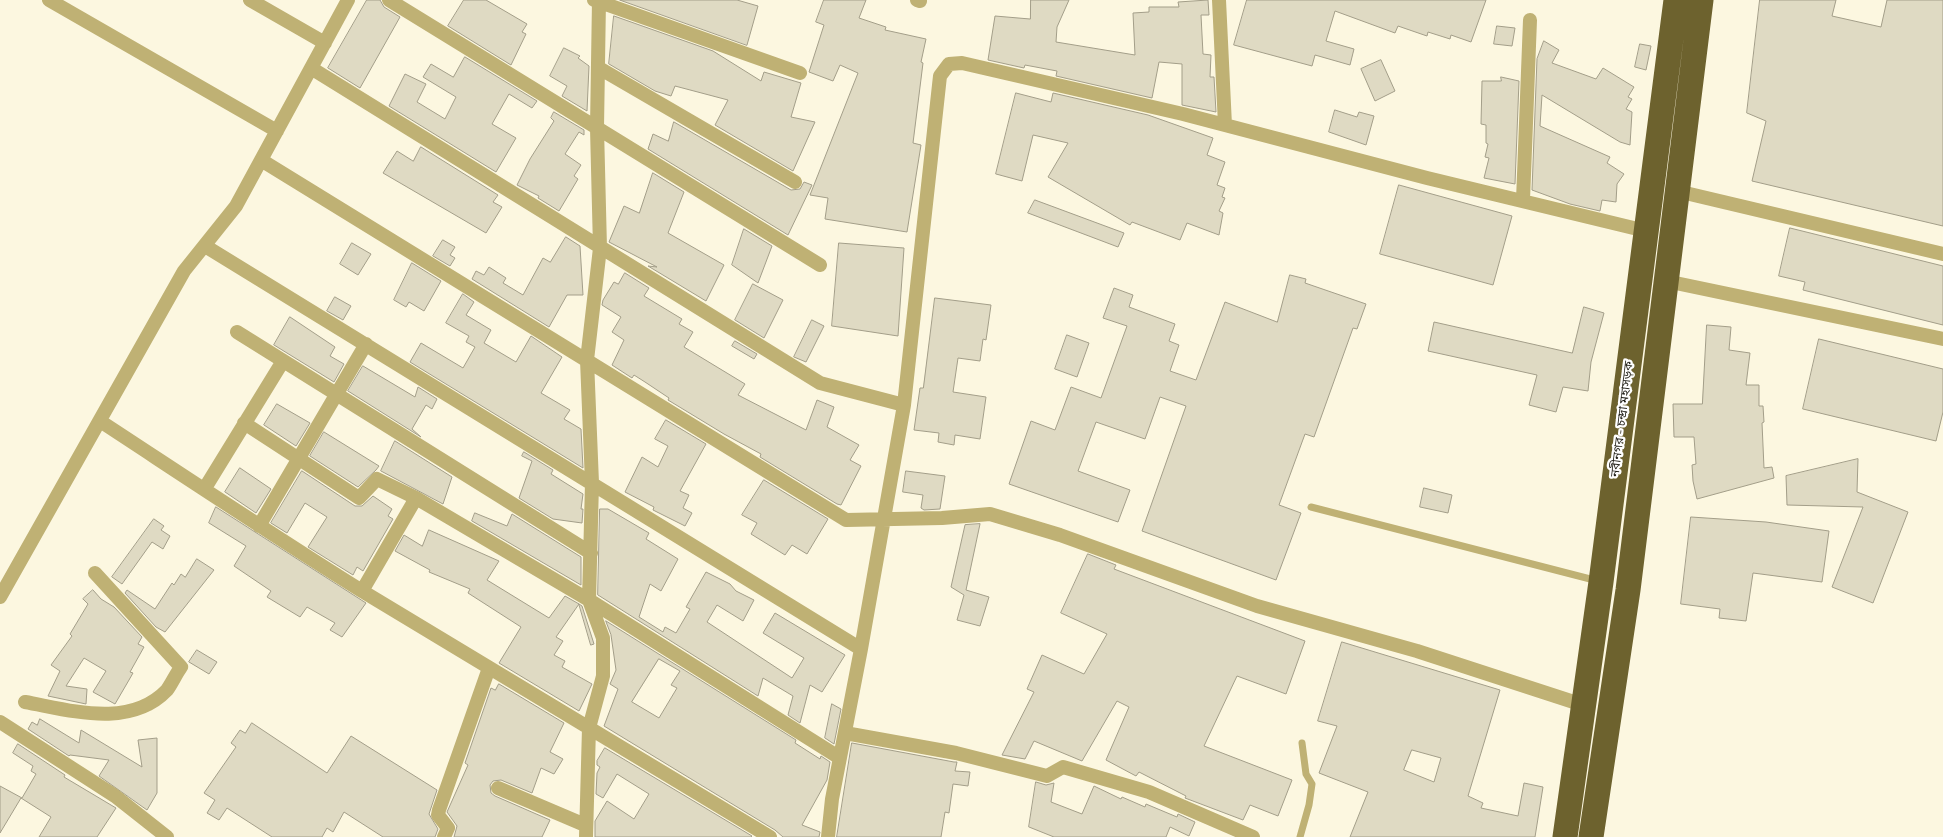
<!DOCTYPE html>
<meta charset="utf-8">
<style>
body{margin:0}
canvas{display:block;background:#fcf7e0}
</style>
<canvas width="1943" height="837"></canvas>
<script>
const c = document.querySelector('canvas').getContext('2d');
c.lineJoin = 'round';
function paint(path, color) { c.fillStyle = color; c.fill(path, 'evenodd'); }
function trace(path, color, width, dash) { c.strokeStyle = color; c.lineWidth = width; c.lineCap = dash ? 'butt' : 'round'; c.setLineDash(dash || []); c.stroke(path); }
function label(font, color, halo, rows, align = 'center') {
  c.font = font + ' Raleway,"Noto Sans Bengali",sans-serif'; c.lineWidth = 4.5; c.setLineDash([]); c.textBaseline = 'middle'; c.strokeStyle = halo; c.fillStyle = color; for (const [text, x, y, turn = 0] of rows) {
    c.save(); c.translate(x, y); c.rotate((+turn || 0) * Math.PI / 180); c.textAlign = isNaN(turn) ? turn : align; if (halo) c.strokeText(text, 0, 0); c.fillText(text, 0, 0); c.restore();
  }
}
const building = new Path2D(`
 M367,0H380L384,7L400,17L360,88L328,68Z
 M464,0H486L527,24L522,32L526,34L511,65L448,26Z
 M620,0H737L758,6L747,45Z
 M824,0H866L859,18L886,27L885,30L926,39L921,62L923,63L913,143L921,145L907,232L825,219L828,198L810,195L858,73L840,65L833,81L809,72L824,25L816,22Z
 M1031,0H1069L1057,27L1056,42L1135,55L1133,13L1149,12V7H1179L1178,2L1208,0L1209,15H1201L1203,54L1211,55L1210,77H1214L1216,112L1182,105V64L1159,62L1152,98L1056,76L1057,71L1025,65L1024,68L988,60L995,16L1030,19Z
 M1247,0H1486L1471,42L1451,35L1450,39L1428,32L1427,36L1398,26L1395,33L1335,11L1326,41L1354,49L1350,65L1315,55L1312,66L1234,45Z
 M1760,0H1836L1832,16L1881,27L1887,0H1943V226L1752,181L1766,121L1747,113Z
 M614,16L713,51L761,81L764,72L801,83L791,117L815,122L793,171L715,125L728,100L675,86L671,96L655,91L609,64Z
 M1497,26L1515,28L1512,46L1494,44Z
 M1544,41L1559,50L1552,63L1596,79L1603,68L1634,87L1628,97L1632,99L1626,109L1632,112L1630,145L1620,142L1542,95L1540,126L1610,157L1607,163L1624,174L1617,184L1616,202L1602,200L1600,211L1570,204L1532,190L1537,59Z
 M1640,44L1651,46L1646,70L1635,67Z
 M564,48L580,56L578,58L589,66L587,111L562,96L567,86L550,76Z
 M465,57L537,101L532,108L509,94L492,124L516,138L496,172L389,106L405,74L426,84L417,102L445,119L456,97L423,77L431,64L453,77Z
 M1381,60L1395,91L1375,101L1361,69Z
 M1501,77L1519,81L1515,184L1484,178L1489,158L1485,157L1488,144L1486,143V125L1481,124L1482,81H1501Z
 M1016,93L1051,102L1053,93L1148,115L1213,138L1207,155L1225,162L1217,185L1225,188L1222,197L1225,198L1219,211L1223,213L1219,235L1187,223L1180,240L1132,222L1130,225L1048,177L1068,143L1033,135L1022,181L996,174Z
 M1335,110L1357,117L1359,112L1374,116L1366,145L1329,132Z
 M554,112L584,130V135L579,132L565,154L581,165L574,176L578,179L559,211L538,198L539,196L517,185L530,159L554,121L551,118Z
 M674,122L791,190L800,189L804,182L812,185L788,235L648,149L653,134L668,141Z
 M421,147L498,195L493,202L502,207L486,233L383,173L397,151L413,161Z
 M653,173L684,192L668,233L724,265L706,301L648,266L657,267L609,242L624,206L639,213Z
 M1399,185L1512,216L1493,285L1380,254Z
 M1035,200L1124,233L1118,247L1028,213Z
 M1790,228L1943,266V325L1803,290L1805,282L1779,276Z
 M744,229L772,246L758,283L732,265Z
 M566,237L580,246L583,295H567L549,327L472,279L476,271L484,275L489,267L506,278L503,283L523,295L543,258L550,262Z
 M443,240L455,247L450,255L455,258L450,266L433,256Z
 M352,243L371,254L358,275L340,264Z
 M839,243L904,248L898,336L832,326Z
 M412,263L441,281L424,311L409,302L406,307L394,300Z
 M625,273L649,288L644,296L682,319L679,324L693,332L684,347L745,384L738,395L806,430L817,400L834,407L827,427L859,445L850,460L861,466L841,505L837,504L760,457L761,454L724,434L668,400L669,398L645,382L634,375L632,378L612,365L624,340L612,332L621,317L602,305L603,300L614,282L618,284Z
 M1290,275L1306,279L1305,283L1366,304L1357,329L1353,328L1314,437L1305,434L1279,505L1301,513L1276,580L1142,531L1186,406L1160,397L1145,439L1096,422L1078,471L1130,490L1118,522L1009,484L1031,421L1055,430L1071,387L1101,398L1127,326L1103,318L1114,288L1133,295L1129,307L1175,324L1169,341L1179,345L1170,371L1196,380L1225,302L1277,322Z
 M753,284L783,300L764,338L735,320Z
 M463,294L474,302L466,315L491,330L484,343L516,362L531,336L562,357L541,393L570,410L564,419L581,429L583,468L410,362L421,343L463,368L475,347L466,342L469,336L446,323Z
 M335,297L351,306L343,320L327,311Z
 M935,298L991,305L986,340L983,339L980,361L958,358L953,392L986,397L980,439L955,435L954,445L938,442L939,433L914,430L920,388H923Z
 M1584,307L1604,313L1591,362L1588,391L1563,387L1556,412L1529,405L1537,375L1428,351L1434,322L1572,353Z
 M290,317L335,347L330,356L344,364L334,382L274,345Z
 M812,320L824,326L806,362L794,357Z
 M1707,325L1731,327L1729,350L1750,353L1746,385H1759V406H1763L1764,422L1762,423L1764,468L1772,467L1774,478L1697,499L1693,481L1692,465L1696,464L1694,437H1674L1673,404H1702Z
 M1067,335L1089,343L1077,377L1055,369Z
 M1819,339L1943,369V412L1936,441L1803,409Z
 M735,341L757,354L754,359L732,346Z
 M363,366L415,397L418,387L437,399L432,409L426,405L412,429L421,437L348,391Z
 M277,404L310,423L296,446L264,425Z
 M666,420L706,444L680,491L689,495L683,508L692,513L685,526L653,510L654,507L625,492L642,457L658,467L668,446L655,439Z
 M324,432L379,466L376,470L358,487L310,456Z
 M395,441L452,477L443,504L381,471Z
 M524,452L553,470L551,474L583,494L581,509H583L582,523L553,519L519,498L532,461L522,456Z
 M1858,459L1857,492L1908,512L1873,603L1832,587L1863,507L1787,505L1786,476Z
 M240,468L271,489L256,513L225,492Z
 M302,471L355,506H362L373,496L392,509L388,516L393,519L363,571L357,567L353,575L308,547L327,517L305,503L287,533L271,523Z
 M906,471L945,476L940,509L924,510L921,508L923,495L903,492Z
 M764,480L828,519L807,554L792,545L785,555L751,534L757,523L742,515Z
 M1424,488L1452,495L1448,513L1420,507Z
 M216,507L366,603L342,637L330,630L335,623L307,607L300,617L267,597L271,591L234,566L246,546L209,523Z
 M600,509H608L649,533L646,539L678,559L661,591L650,584L639,617L663,632L665,627L676,633L690,609L686,607L706,572L730,584L736,591L754,600L743,621L717,605L707,622L792,678L804,658L763,633L775,613L845,655L822,692L810,685L800,723L788,715L793,696L763,678L758,696L598,595Z
 M475,513L507,526L512,514L581,557V585L472,521Z
 M1691,517L1766,522L1829,531L1822,582L1753,573L1746,621L1719,618L1720,609L1681,604Z
 M154,519L164,526L161,530L170,536L163,549L152,542L122,584L112,577Z
 M980,524L966,590L989,597L980,626L957,620L964,595L951,587L965,525Z
 M429,530L499,561L487,580L549,618L565,596L579,604L556,637L563,641L554,655L565,661L562,667L592,684L579,711L499,663L521,627L468,593L470,589L429,572L430,570L395,551L404,535L422,546Z
 M1088,554L1116,565L1114,569L1305,641L1286,694L1237,676L1204,746L1292,780L1278,816L1250,805L1243,820L1185,798L1186,796L1139,772L1136,776L1106,760L1129,707L1117,701L1082,761L1034,741L1025,759L1002,755L1034,692L1027,689L1042,655L1084,674L1107,634L1061,613Z
 M197,559L214,570L165,632L156,627L125,593L127,590L155,609L172,583L174,585L181,574L185,577Z
 M93,590L101,599L114,607L142,637L138,644L144,647L130,672L133,673L129,680L115,704L93,692L106,671L84,658L66,686L87,689L86,704L48,696L60,671L51,665L72,636L70,634L88,604L83,599Z
 M579,604L582,606L594,644L591,645Z
 M606,621L796,740L795,743L820,759L821,756L830,762L827,780L802,825L820,832L819,837H783L775,830L604,726L618,689L610,684L616,670L611,635ZM659,659L680,671L671,685L677,688L659,718L632,702Z
 M1342,642L1500,690L1468,796L1483,803L1481,808L1518,816L1524,783L1543,787L1535,837H1350L1368,792L1319,773L1337,726L1318,721ZM1412,750L1441,758L1434,782L1404,770Z
 M197,650L217,662L209,674L189,662Z
 M499,684L564,723L550,752L563,759L554,774L541,768L532,793L501,780L493,781L490,785L491,793L495,796L550,820L542,837H454L457,826L447,812L468,765L465,763L491,688L495,690Z
 M832,704L841,709L834,744L825,738Z
 M40,719L79,743L81,730L142,767L138,740L157,738V793L147,810L99,776L109,760L70,755L69,756L28,729L32,722L37,725Z
 M252,723L327,773L351,736L437,790L429,814L438,829L435,837H383L344,812L333,832L327,828L322,837H272L227,808L219,820L207,813L215,800L204,793L236,747L231,743L240,730L245,733Z
 M852,743L954,762H957L955,771L970,772L968,786L953,784L949,813L945,812L941,837H837Z
 M18,744L65,775L64,777L116,808L97,837H39L51,817L21,798L0,833V786L22,798L36,774L31,771L33,766L13,753Z
 M605,748L752,836L751,837H595V821L607,801L634,819L649,794L617,774L603,798L596,794L597,773L600,767L597,765V761Z
 M1036,782L1046,785L1054,783L1051,802L1082,814L1094,786L1121,799L1122,797L1145,807L1146,804L1177,817L1178,814L1195,822L1189,836L1170,827L1166,837H1054L1029,827Z`);
paint(building, '#dfdac3');
trace(building, '#a39e89', 1);
trace(new Path2D(`
 M1311,507L1598,581
 M1300,837L1309,805L1312,784L1306,774L1302,743`), '#bfb174', 7);
trace(new Path2D(`
 M49,0L277,131
 M250,0L325,43
 M389,0L820,265
 M594,0L800,73
 M599,0L597,128L600,248L587,360L592,483L589,600L840,758
 M917,0L920,1
 M1219,0L1225,125
 M311,68L820,383L904,405
 M599,68L795,182
 M261,160L846,520L942,518L990,514L1060,535L1257,606L1417,651L1583,705
 M1677,191L1943,254
 M1523,200L1530,20
 M205,246L861,649
 M1666,281L1943,339
 M237,332L591,553
 M100,421C187,478 274,536 362,591L416,498L589,600L603,638V676L589,728L586,837
 M244,423L359,498L377,479L416,498
 M205,488L283,361
 M259,526L366,344
 M362,591L770,837
 M0,597L184,271L236,206L348,0
 M25,702C70,710 130,729 167,690C172,683 176,674 181,667L95,573
 M0,722L115,796L167,837
 M845,733L956,753L1047,776L1063,767L1149,792L1253,837
 M498,788L585,825
 M444,837L448,828L438,815L439,810L489,668
 M828,837L832,799L861,649L904,405L940,76L949,64L962,63L1183,114L1427,178L1646,231`), '#bfb174', 14);
trace(new Path2D(`
 M1565,837L1601,582L1676,0
 M1591,837L1628,590L1701,0`), '#6d622e', 25);
label('12px', '#201e16', '#fff', [
 ["নবীনগর - চন্দ্রা মহাসড়ক",1622,419,-83]
]);
</script>
